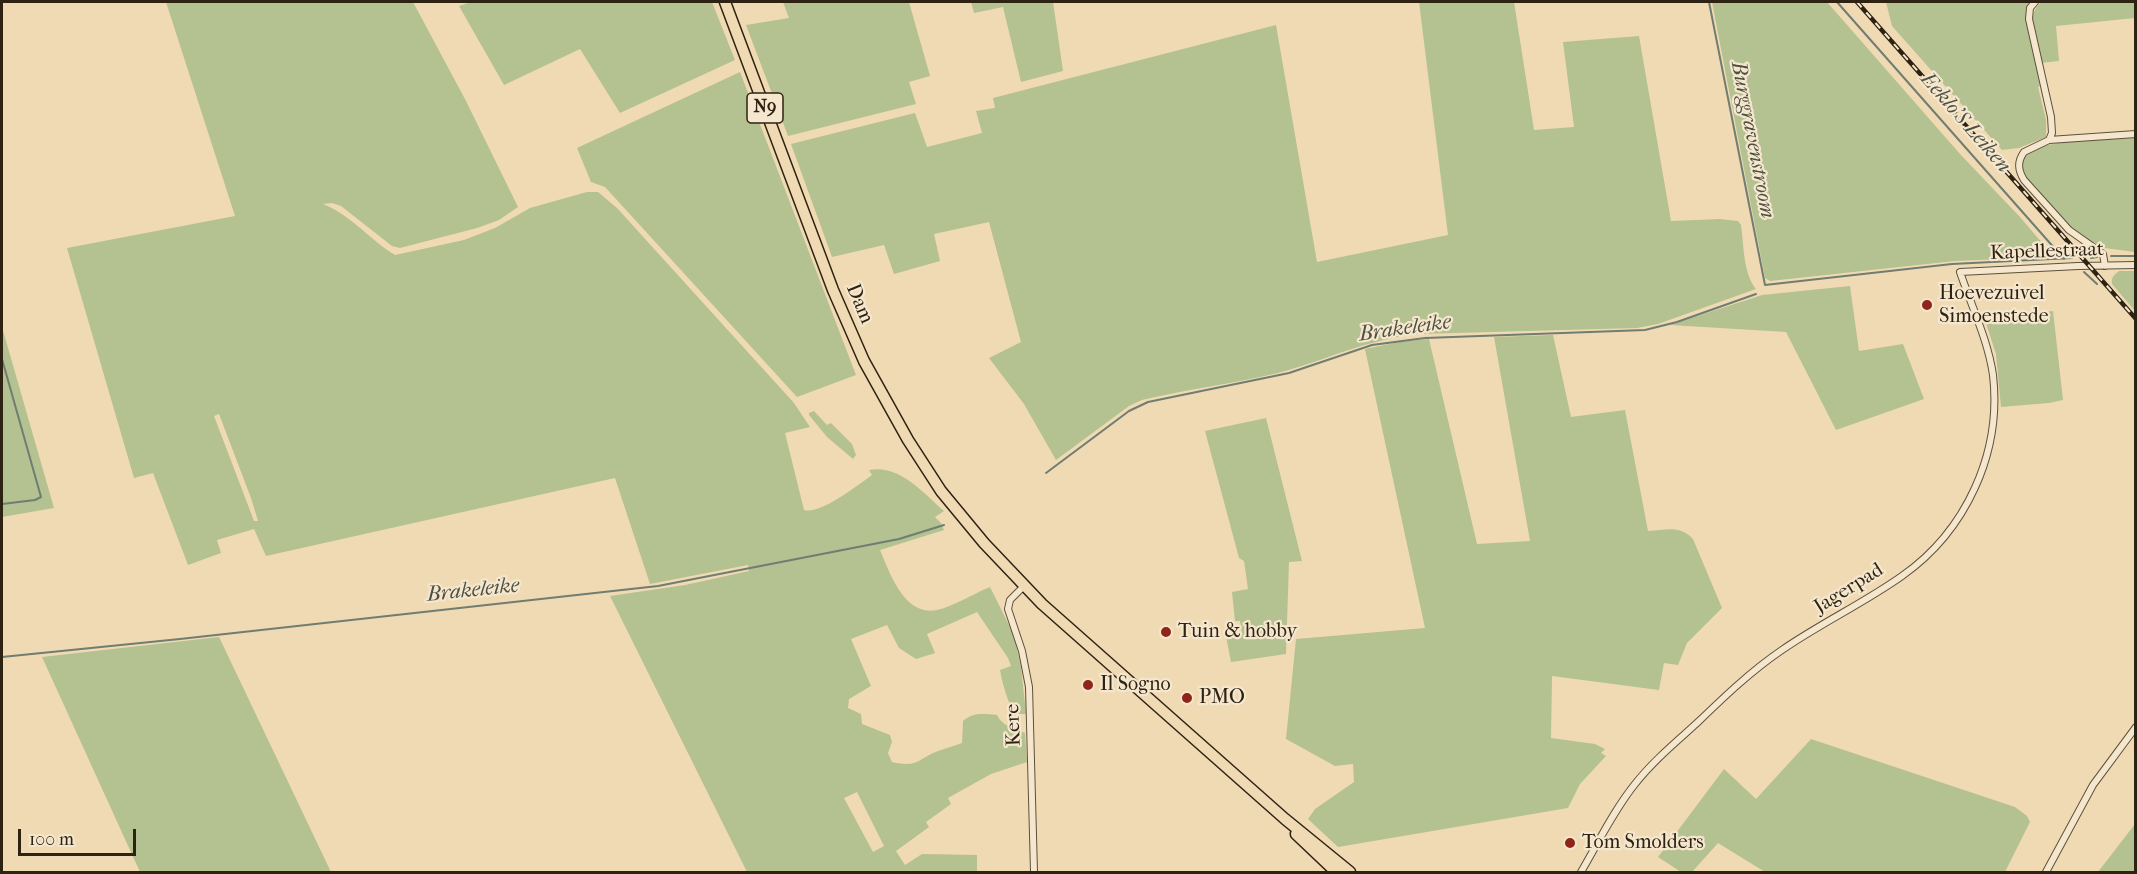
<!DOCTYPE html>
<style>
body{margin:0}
#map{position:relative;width:2137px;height:874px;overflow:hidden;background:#f0dab3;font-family:"IM FELL French Canon",serif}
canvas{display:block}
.frame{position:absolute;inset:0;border:3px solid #2e2213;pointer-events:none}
.scale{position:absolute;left:18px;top:829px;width:118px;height:27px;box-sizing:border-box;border:3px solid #2e2213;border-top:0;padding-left:8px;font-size:18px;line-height:21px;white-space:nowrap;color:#2e2213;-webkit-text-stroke:4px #f5e7ce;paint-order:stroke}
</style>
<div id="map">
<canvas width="2137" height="874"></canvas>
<div class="frame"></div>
<div class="scale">100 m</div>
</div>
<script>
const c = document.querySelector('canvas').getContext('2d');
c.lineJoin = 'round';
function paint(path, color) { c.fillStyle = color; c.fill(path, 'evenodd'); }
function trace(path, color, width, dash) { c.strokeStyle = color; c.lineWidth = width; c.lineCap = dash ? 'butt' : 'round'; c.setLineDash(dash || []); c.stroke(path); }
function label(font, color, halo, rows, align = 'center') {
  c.font = font + ' "IM FELL French Canon",serif'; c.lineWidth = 4.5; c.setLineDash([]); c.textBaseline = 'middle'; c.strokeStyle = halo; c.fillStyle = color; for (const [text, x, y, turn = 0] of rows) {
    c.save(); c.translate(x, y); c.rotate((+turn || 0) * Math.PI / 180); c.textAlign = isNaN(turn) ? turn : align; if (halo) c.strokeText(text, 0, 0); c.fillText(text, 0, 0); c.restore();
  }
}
paint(new Path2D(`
 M166,2H413L466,101L518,207L499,220L477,228L400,248L392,246L341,206L332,203L323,204C351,215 370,240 395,255L464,240L495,228L530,208L587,192H598L617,208L794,403L810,427L785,433L804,510C820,515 858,485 872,475L869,470C900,464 923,493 944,511L935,517L941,523L944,530L880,550C890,574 905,617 937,610C952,607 975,593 990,587L1014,635L1021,667L1026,714H1015C1007,700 1003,686 1000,670L1011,666L1008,658L977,612L927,634L935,653L916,659L899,648L887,625L851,639L871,686L849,699L848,708L861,714L862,724L890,735L892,742L888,753L892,762C919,768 917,759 938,751C946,748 955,746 962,743L963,721C974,712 982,714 997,715C1002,726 1015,729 1025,733L1027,762L991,774L948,798L951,804L926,822L929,827L896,851L905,865L922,854L977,855V872H747L610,596L685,585L749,571L748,565L650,584L615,478L266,556L254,529L217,540L221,553L188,565L153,473L134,478L67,248L235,216ZM219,414L251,498L258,521H254L214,416ZM857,792L884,846L873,852L844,798Z
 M471,2H712L735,60L620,113L580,49L504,85L459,6Z
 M783,2H909L930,76L909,82L916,104L788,136L746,25L789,18Z
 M971,2H1053L1063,71L1021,82L1003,7L974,13Z
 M1419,2H1514L1534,130L1574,127L1563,42L1639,36L1671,221L1720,219L1738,221L1741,225C1744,246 1743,273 1756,289L1658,324L1637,328L1419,334C1367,339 1327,360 1278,373C1233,384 1187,389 1142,400L1129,406L1056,460L1024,404L989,358L1021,342L989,222L934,234L940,261L894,274L884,245L832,257L791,144L915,113L927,147L982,133L976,111L995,108L993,98L1276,25L1317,262L1448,235Z
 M1712,2H1827L1960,154L2020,217L2054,257L1955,261L1770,281L1765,278Z
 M1886,2H2033L2026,16L2040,86L2038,87L2046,120V137L2019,148L2002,150L1892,26Z
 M2041,2H2135V18L2056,26L2059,61L2041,63C2036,44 2024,17 2041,2Z
 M740,72L856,375L797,397L605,187L591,182L577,148Z
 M2135,138V252L2104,248L2074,232L2023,174C2022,166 2021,159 2028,153C2044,139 2113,139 2135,138Z
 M2119,271H2135V311L2112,284C2111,277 2114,275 2119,271Z
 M1850,286L1859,351L1903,344L1924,399L1836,430L1786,332L1670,325L1762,295Z
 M2053,311L2063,400L2049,403L2001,407L1996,354L1985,320Z
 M2,327L54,508L2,517Z
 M1553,335L1571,417L1625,410L1648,531C1666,530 1680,525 1693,539L1722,608L1687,643L1678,665L1664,663L1659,690L1552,676L1551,738L1595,744L1605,749L1601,753L1606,756L1580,784L1568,808L1338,847L1308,819L1315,809L1354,782L1353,764L1335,766L1286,739L1296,639L1425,628L1365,349L1399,342L1429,339L1477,544L1530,541L1494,337Z
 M814,411L827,425L831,423L852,444L856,455L853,459L827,437L809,415V413Z
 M1266,418L1302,561L1289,562L1286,654L1231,662L1226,636L1242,634L1240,621H1235L1232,592L1248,589L1244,561L1239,558L1205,431Z
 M219,637L331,872H140L42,657Z
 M1811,739L2015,807L2027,816L2030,822L2005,872H1765L1718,843L1692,872H1681L1658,857L1724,769L1756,799Z
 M2135,824V872H2098Z`), '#b4c191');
trace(new Path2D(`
 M1709,2L1765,285L1952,264L2072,258
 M1837,2L2064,259
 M2111,256H2136
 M2091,258L2097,257
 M2084,272L2097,284
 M2,359L41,497L35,500L2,504
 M1046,473L1129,411L1148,402L1289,373L1372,345L1425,338L1645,330L1677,322L1756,294
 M2,657L180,639L658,586L899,539L944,525`), '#6f7d72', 2);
const minor = new Path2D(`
 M2035,2L2030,8L2029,19L2051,117L2052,133L2049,140
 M2105,266L2103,254L2069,230L2024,180C2018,170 2017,162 2024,152L2049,140L2136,134
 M1024,586L1010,600L1008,609L1022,651L1029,687L1034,872
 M1581,872C1598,843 1614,810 1635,784C1653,761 1676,742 1697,723C1724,697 1751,671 1782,650C1821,623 1864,603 1902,576C1966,531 2002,453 1993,375C1988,340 1971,305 1960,272L2078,266L2136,265
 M2046,872L2093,785L2136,727`);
const primary = new Path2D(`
 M725,2L833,290L864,361L908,440L941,491L984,543L1042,604L1285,819L1350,872
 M1296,834L1336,872`);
trace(minor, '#5e503b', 8);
trace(primary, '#2e2213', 13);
trace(minor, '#f5e7ce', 6);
trace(primary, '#f0dab3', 10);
const rail = new Path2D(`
 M1857,2L2136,319`);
trace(rail, '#2e2213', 4.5);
trace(rail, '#f5e7ce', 2, [7]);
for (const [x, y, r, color] of [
 [1927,305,6,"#8f2418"],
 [1166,632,6,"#8f2418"],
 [1088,685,6,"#8f2418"],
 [1187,698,6,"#8f2418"],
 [1570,843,6,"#8f2418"]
]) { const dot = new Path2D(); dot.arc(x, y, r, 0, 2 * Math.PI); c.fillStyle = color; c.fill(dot); trace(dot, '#f5e7ce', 2); }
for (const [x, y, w] of [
 [765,108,36]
]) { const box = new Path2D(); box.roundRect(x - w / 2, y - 15, w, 30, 4.5); c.fillStyle = '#f5e7ce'; c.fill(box); trace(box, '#2e2213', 1.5); }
label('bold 18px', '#2e2213', null, [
 ["N9",765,108]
]);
label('20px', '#2e2213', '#f5e7ce', [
 ["Kapellestraat",2047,252,-2],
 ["Dam",859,304,67],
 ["Jagerpad",1849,589,-32],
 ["Kere",1014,725,-92]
]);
label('20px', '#2e2213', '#f5e7ce', [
 ["Hoevezuivel",1939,294],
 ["Simoenstede",1939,317],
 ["Tuin & hobby",1178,632],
 ["Il Sogno",1100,685],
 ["PMO",1199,698],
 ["Tom Smolders",1582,843]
], 'left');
label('italic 21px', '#4e5042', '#f5e7ce', [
 ["Eeklo'S Leiken",1965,123,49],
 ["Burggravenstroom",1752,140,79],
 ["Brakeleike",1405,329,-8],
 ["Brakeleike",473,591,-6]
]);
</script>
